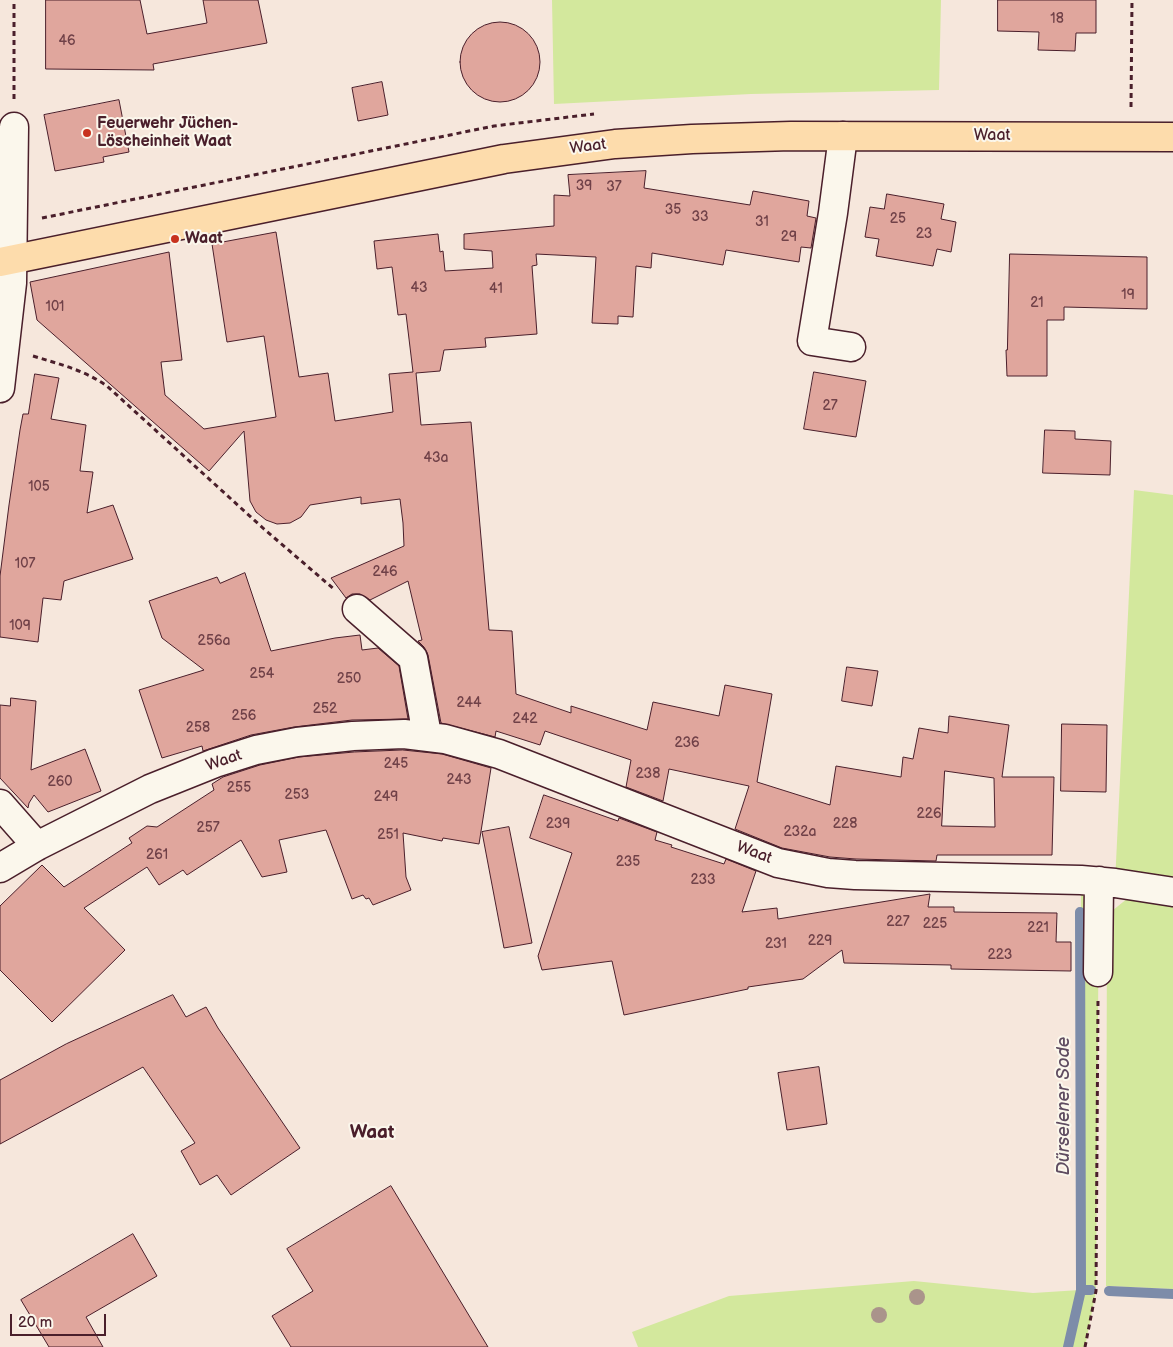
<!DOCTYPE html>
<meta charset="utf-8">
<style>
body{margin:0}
#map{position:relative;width:1173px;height:1347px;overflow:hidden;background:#f6e7dc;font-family:"Balsamiq Sans",sans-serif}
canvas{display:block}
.scale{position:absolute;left:10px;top:1314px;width:96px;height:22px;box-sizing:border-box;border:2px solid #4a1f2b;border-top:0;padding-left:6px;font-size:15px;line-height:18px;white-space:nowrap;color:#4a1f2b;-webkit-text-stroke:4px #fbf7ec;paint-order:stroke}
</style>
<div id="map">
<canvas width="1173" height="1347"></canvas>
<div class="scale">20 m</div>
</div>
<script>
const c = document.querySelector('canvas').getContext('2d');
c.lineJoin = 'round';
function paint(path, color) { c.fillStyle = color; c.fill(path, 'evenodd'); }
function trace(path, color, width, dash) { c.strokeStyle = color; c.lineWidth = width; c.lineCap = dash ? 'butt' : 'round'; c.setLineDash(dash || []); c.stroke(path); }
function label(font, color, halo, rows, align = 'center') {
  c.font = font + ' "Balsamiq Sans",sans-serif'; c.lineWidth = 4; c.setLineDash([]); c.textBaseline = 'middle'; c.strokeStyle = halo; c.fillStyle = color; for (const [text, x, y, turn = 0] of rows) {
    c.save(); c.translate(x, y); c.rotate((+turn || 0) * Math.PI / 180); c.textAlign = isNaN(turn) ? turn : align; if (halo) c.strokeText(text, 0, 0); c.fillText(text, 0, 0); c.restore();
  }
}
paint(new Path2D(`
 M552,0H941L939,90L751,94L554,104Z
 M1134,490L1173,495V892L1115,883Z
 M1081,880L1099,881L1096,1291L1085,1347H638L632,1332L729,1296L914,1281L1033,1293L1080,1290Z
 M1128,898L1173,902V1289L1106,1286L1107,915Z`), '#d3e89d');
trace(new Path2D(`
 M1081,1290H1091
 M1109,1291L1173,1294
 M1068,1347L1081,1290L1080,912`), '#7d8ca9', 10);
const building = new Path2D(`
 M46,0H140L147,34L207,23L203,0H258L267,43L153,64L154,70L46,69Z
 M998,0H1096V33H1076L1075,51L1038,50L1039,32L998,31Z
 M460 62a40 40 0 1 1 80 0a40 40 0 1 1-80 0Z
 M382,82L388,115L358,121L352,88Z
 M119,100L129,152L103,157L104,162L55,171L44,115Z
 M646,171L644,188L750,205L753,191L809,201L807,216L816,218L811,248L801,247L799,262L726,250L723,265L652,253L651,268L636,266L633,317L618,316V324L592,323L596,257L536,254L537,265L532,266L537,334L485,338L486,347L444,350L440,371L416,373L421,425L471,422L489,630L512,631L516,694L571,713V706L647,730L653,702L719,716L725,685L772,694L757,782L830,805L836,766L901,777L903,757L913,759L919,728L948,733L949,716L1009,725L1002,777H1054L1052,855H937L936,861L856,859L830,857L782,848L735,829L749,786L669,769L663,801L626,787L631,760L545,731L540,745L496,731L495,737L441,723L428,655L424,647L418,641L422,640L408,581L370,600L360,594H352L346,598L331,578L404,546L403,523L400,499L361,504V497L310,505L301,517L290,523L277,524L266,520L256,512L250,501L244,431L209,471L37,320L30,282L169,252L182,360L161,362L165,395L204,429L276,417L264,336L227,342L212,244L276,232L299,377L328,373L335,421L393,412L389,374L413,372L406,314L398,315L392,267L377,269L374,241L438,234L440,252L443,251L445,271L493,268L492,251L464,249V234L554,226V195L570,196L568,175ZM945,771L994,778L995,827L942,826Z
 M887,194L944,204L941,219L956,222L951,252L937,249L933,266L876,256L879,239L865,237L870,207L884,209Z
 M1010,254L1147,257V309L1064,307V320H1047V376H1007L1006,350H1007Z
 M814,372L866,381L856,437L804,429Z
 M35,374L59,378L51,419L86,425L80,471L93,472L87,513L113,505L133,559L64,581L61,600L43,598L38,642L0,637V576L9,505L20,430L23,414H28Z
 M1045,430L1075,431V439L1111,441L1110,475L1043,473Z
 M245,573L271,651L335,638L360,635L362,650L378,648L399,666L408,719L352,720L294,727L251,735L203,751L202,746L162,758L139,690L204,670L162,638L149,601L217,577L220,583Z
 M847,667L878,671L872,706L842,701Z
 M11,698L36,701L31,770L85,749L101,791L48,812L34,795L29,803L28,808L0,778V705L10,706Z
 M1062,724L1107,725L1106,792L1061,791Z
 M403,750L442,754L491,768L479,844L443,838L442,841L403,833L406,877L411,890L373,905L369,898L366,899L363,895L352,899L326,830L279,840L287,872L262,877L241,840L187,875L183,870L159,885L147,867L84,908L125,950L52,1022L0,970V906L42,865L64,887L132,843L129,838L147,826L157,827L214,790L212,784L223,777L260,765L299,757L354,752Z
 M544,795L618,821L619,818L657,832L655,840L672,845L671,847L724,864L726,859L756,871L742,912L777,908L778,919L930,894L928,907H954V912L1057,913L1056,942H1071V971L951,969V965L844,963L842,950L803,979L748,987V989L624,1015L612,961L542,970L538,956L572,853L530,838Z
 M509,827L532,943L504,948L482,832Z
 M173,995L186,1017L206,1007L218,1028L300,1148L231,1195L217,1175L200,1185L181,1151L195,1143L143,1067L0,1144V1080L66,1044Z
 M819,1067L827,1124L787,1130L778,1073Z
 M391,1186L488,1347H291L272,1316L313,1291L287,1249Z
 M133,1234L157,1276L86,1317L103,1347H49L21,1300Z`);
paint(building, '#e0a69d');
trace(building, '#4a1f2b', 1);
const minor = new Path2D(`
 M843,136L833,213L812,341L851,347
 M0,388L12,283L14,127
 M357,609L413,658L427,735
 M0,804L37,846
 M0,868L37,846L150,789L215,763L256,750L297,742L353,736L404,734L445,739L499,754L778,863L828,873L855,875L1081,880L1115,883L1173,892
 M1098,972L1099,881`);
const major = new Path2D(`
 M0,262L504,159L615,144L692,139L791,136L1173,137`);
trace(minor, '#4a1f2b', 31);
trace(major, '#4a1f2b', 31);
trace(new Path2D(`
 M14,99V0
 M1131,107L1132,0
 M42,218L494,126L594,114
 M33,356C59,364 84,370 107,386L264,529L335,590
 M1085,1347L1096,1291L1098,1000`), '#4a1f2b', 3, [5, 4]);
trace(minor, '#fbf7ec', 28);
trace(major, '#fddcac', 28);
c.fillStyle = '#aa948b';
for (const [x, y] of [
 [917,1297],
 [879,1315]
]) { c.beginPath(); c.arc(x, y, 8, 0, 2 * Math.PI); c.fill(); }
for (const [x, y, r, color] of [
 [87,133,5,"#c8321e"],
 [175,239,5,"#c8321e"]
]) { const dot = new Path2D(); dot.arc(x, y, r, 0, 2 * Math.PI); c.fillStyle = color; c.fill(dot); trace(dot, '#fbf7ec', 2); }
label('14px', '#704148', null, [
 ["18",1057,19],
 ["46",67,41],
 ["39",584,186],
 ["37",614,187],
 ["35",673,210],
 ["33",700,217],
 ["25",898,219],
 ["31",762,222],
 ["23",924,234],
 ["29",789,237],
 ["43",419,288],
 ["41",496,289],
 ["19",1128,295],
 ["21",1037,303],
 ["101",55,307],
 ["27",830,406],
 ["43a",436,458],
 ["105",39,487],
 ["107",25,564],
 ["246",385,572],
 ["109",20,626],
 ["256a",214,641],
 ["254",262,674],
 ["250",349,679],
 ["244",469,703],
 ["252",325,709],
 ["256",244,716],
 ["242",525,719],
 ["258",198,728],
 ["236",687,743],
 ["245",396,764],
 ["238",648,774],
 ["243",459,780],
 ["260",60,782],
 ["255",239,788],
 ["253",297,795],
 ["249",386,797],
 ["226",929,814],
 ["239",558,824],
 ["228",845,824],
 ["257",208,828],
 ["232a",800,832],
 ["251",388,835],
 ["261",157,855],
 ["235",628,862],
 ["233",703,880],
 ["227",898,922],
 ["225",935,924],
 ["221",1038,928],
 ["229",820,941],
 ["231",776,944],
 ["223",1000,955]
]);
label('bold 16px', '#4a1f2b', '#fbf7ec', [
 ["Feuerwehr Jüchen-",97,124],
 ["Löscheinheit Waat",97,142],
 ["Waat",185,239]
], 'left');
label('16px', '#4a1f2b', '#fbf7ec', [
 ["Waat",992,136],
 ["Waat",588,147,-7],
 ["Waat",224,761,-19],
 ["Waat",754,853,21]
]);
label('italic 18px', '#5f4c60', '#fbf7ec', [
 ["Dürselener Sode",1064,1106,-90]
]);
label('bold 19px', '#4a1f2b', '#fbf7ec', [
 ["Waat",372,1133]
]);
</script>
